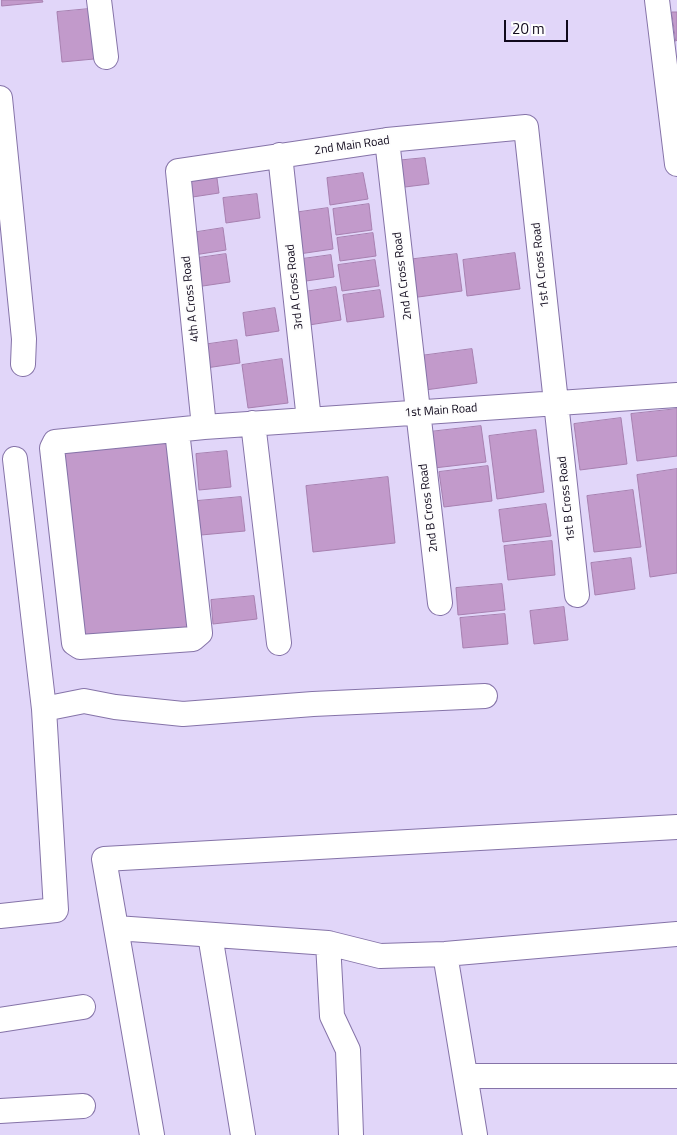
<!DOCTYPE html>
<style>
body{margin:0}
#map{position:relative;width:677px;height:1135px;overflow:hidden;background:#e1d6f9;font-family:"Titillium Web",sans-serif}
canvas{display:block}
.scale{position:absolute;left:504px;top:20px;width:64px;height:22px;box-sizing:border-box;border:2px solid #10091c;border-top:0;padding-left:6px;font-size:15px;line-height:18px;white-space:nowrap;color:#10091c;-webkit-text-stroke:4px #fdfdfd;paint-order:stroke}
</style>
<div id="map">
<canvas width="677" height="1135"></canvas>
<div class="scale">20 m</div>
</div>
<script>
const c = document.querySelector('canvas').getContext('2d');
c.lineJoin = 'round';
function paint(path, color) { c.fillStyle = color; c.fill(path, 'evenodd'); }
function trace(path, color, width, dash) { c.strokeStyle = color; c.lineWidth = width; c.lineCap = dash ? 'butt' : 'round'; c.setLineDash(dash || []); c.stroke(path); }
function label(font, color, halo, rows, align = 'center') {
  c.font = font + ' "Titillium Web",sans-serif'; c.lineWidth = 4; c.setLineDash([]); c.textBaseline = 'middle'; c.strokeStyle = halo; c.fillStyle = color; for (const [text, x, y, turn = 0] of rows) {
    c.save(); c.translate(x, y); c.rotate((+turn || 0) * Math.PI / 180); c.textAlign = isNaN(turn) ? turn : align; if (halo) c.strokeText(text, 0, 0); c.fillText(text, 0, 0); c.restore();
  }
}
const building = new Path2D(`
 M2,0H42L43,2L2,6Z
 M89,9L94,59L62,62L57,12Z
 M672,12H677V40L676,41Z
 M425,158L429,184L397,188L394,161Z
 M216,171L219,193L186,198L183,176Z
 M363,173L368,199L330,205L327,178Z
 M257,194L260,218L226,223L223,198Z
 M369,204L372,230L336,235L333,209Z
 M328,208L333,249L299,254L293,213Z
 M223,228L226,250L194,255L191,233Z
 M373,233L376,256L340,261L337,238Z
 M515,253L520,289L467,296L463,260Z
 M226,254L230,282L196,287L191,259Z
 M457,254L462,291L411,298L406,260Z
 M331,255L334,277L306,281L302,259Z
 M375,260L379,286L342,291L338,265Z
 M336,287L341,320L309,325L304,292Z
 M380,290L384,317L347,322L343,295Z
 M275,308L279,331L246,336L243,313Z
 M237,340L240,363L206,368L202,345Z
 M472,349L477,383L425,390L420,356Z
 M282,359L288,403L248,408L242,365Z
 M677,409V456L637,461L631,414Z
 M621,418L627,464L580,470L574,424Z
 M481,426L486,462L434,468L429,432Z
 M536,430L544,492L497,499L489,436Z
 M171,437L194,632L81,646L57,451Z
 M227,451L231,487L199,490L196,454Z
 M488,466L492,501L444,507L439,472Z
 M677,469V573L650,577L637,475Z
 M388,477L395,543L313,552L306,486Z
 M633,490L641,547L594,552L587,496Z
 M241,497L245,531L201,535L197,501Z
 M546,504L551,536L503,542L499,510Z
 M552,541L555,575L508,580L504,546Z
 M631,558L635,589L595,595L591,563Z
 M502,584L505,610L458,615L456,588Z
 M254,596L257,619L213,624L211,600Z
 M564,607L568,640L534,644L530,611Z
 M505,614L508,644L463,648L460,618Z`);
paint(building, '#c29acb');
trace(building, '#a780b0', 1);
const street = new Path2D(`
 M99,0L106,57
 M657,0L677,164
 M0,98L24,339L23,364
 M387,140L440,603
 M280,155L309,420
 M253,423L279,643
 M204,427L178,171L387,140L526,127L577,595
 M177,431L200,633L193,639L80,647L74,643L52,448L55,442L204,427L677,395
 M44,709L84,701L115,707L183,714L313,704L485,696
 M0,916L56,910L44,709L15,459
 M116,928L328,943L380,956L445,954L677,934
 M210,935L243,1135
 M328,943L332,1016L348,1050L351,1135
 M445,954L475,1135
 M0,1020L83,1007
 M466,1076H677
 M0,1111L83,1106
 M152,1135L104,859L677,827`);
trace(street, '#8573a8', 26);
trace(street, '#fff', 24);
label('12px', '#10091c', '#fdfdfd', [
 ["2nd Main Road",352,146,-8],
 ["1st A Cross Road",541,265,-96],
 ["2nd A Cross Road",403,276,-97],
 ["3rd A Cross Road",295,287,-96],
 ["4th A Cross Road",191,299,-96],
 ["1st Main Road",441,411,-4],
 ["1st B Cross Road",567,499,-96],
 ["2nd B Cross Road",429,508,-97]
]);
</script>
